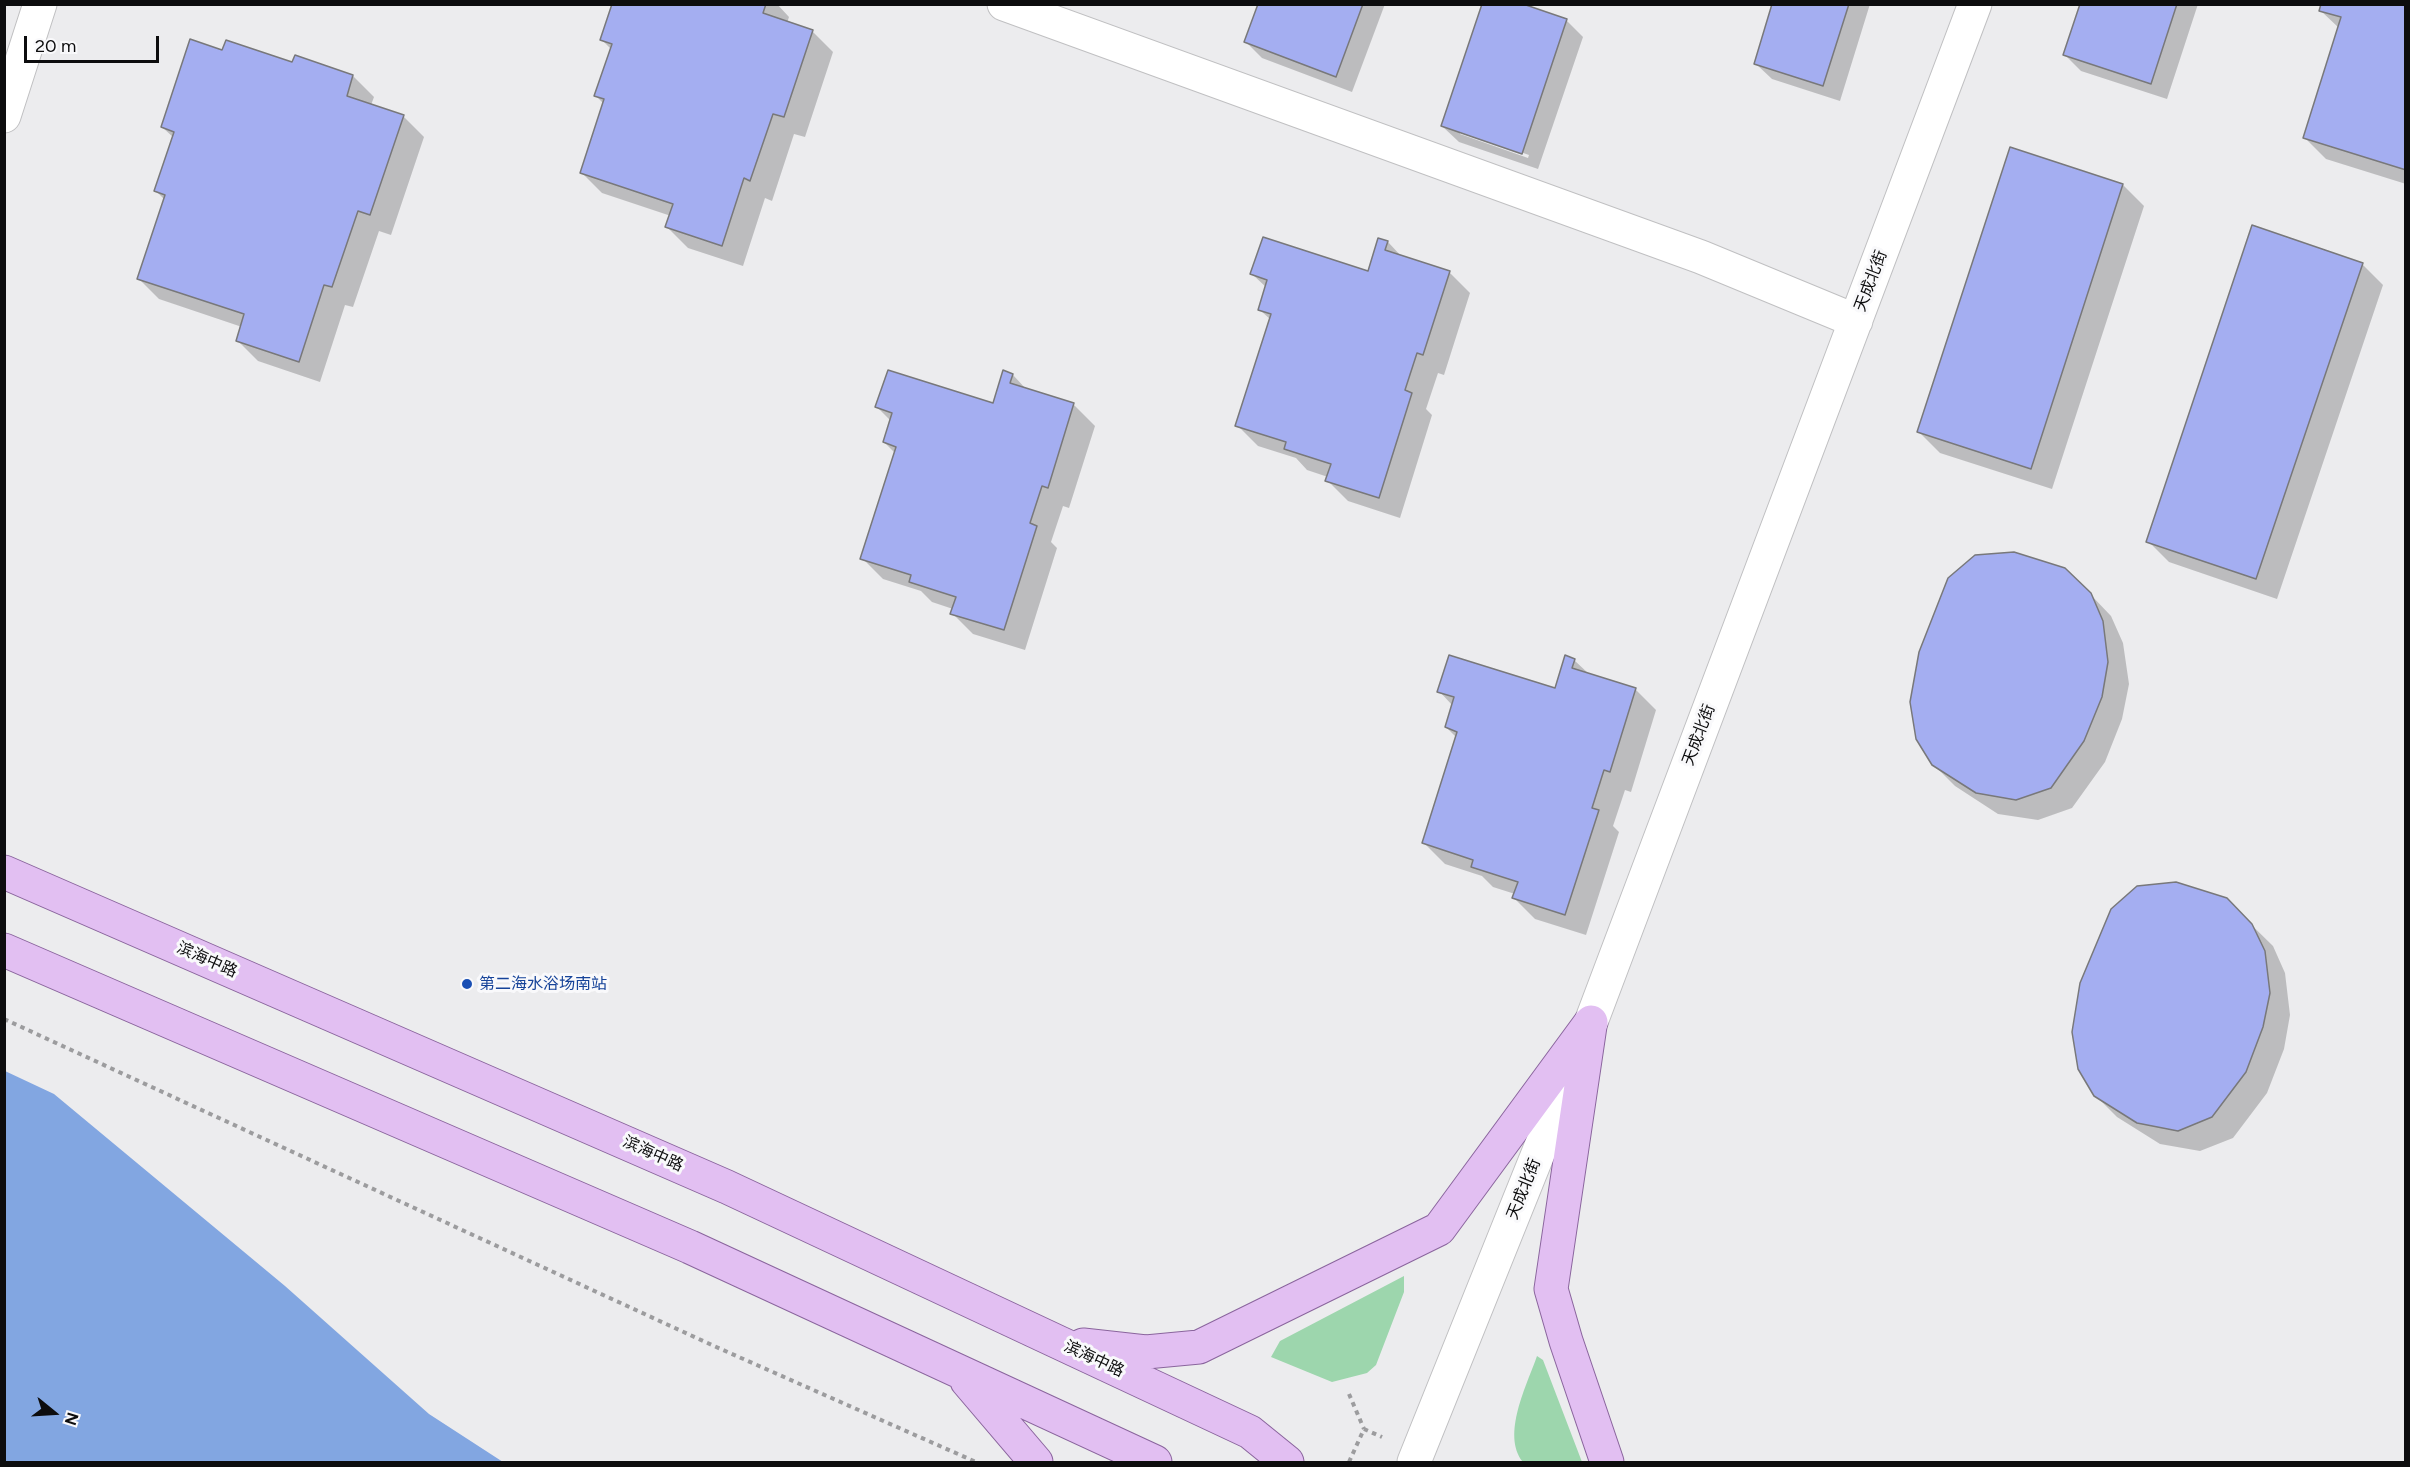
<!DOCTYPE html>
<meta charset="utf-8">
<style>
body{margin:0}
#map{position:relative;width:2410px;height:1467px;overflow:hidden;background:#ececee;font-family:Figtree,sans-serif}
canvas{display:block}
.frame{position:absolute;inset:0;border:6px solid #0d0d0e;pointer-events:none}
.north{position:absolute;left:24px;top:1383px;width:60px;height:60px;-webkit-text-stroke:4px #f9f9fb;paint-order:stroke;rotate:108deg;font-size:16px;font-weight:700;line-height:24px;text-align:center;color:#0d0d0e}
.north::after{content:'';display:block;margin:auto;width:21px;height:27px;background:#0d0d0e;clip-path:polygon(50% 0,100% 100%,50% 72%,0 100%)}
.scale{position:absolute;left:24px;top:36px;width:135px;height:27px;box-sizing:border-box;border:3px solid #0d0d0e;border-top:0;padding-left:8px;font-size:18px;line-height:21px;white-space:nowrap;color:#0d0d0e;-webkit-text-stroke:4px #f9f9fb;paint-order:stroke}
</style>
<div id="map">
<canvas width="2410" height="1467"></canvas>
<div class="frame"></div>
<div class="north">N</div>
<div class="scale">20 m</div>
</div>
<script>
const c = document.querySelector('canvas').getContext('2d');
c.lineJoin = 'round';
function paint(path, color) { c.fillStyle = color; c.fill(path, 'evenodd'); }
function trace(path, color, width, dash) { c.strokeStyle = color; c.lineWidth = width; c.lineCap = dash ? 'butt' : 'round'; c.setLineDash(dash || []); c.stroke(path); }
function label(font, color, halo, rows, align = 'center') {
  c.font = font + ' Figtree,"Noto Sans SC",sans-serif'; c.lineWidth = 6; c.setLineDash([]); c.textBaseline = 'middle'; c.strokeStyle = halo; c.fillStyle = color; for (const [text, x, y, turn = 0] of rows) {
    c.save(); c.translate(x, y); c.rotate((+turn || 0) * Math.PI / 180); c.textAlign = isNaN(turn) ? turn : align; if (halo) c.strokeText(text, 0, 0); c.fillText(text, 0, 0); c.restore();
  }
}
paint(new Path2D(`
 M1404,1276V1292L1376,1365L1367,1373L1332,1382L1271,1357L1280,1341Z
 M1537,1356L1543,1360L1582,1462H1523C1501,1435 1527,1385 1537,1356Z`), '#9dd6ad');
paint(new Path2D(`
 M5,1071L54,1094L285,1286L429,1414L503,1462H5Z`), '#82a6e1');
paint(new Path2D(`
 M614,4H777L789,17L787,23L812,31L833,52L805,137L794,134L772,201L765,198L743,266L688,248L667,227L671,216L602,193L581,172L604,104L596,96L612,50L602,40Z
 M1260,4H1385L1352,92L1262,58L1246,42Z
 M1774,4H1870L1840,101L1772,79L1755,63Z
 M2081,4H2198L2167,99L2081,71L2065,55Z
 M2406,4V184L2326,159L2305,138L2339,28L2321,11Z
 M1566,20L1583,37L1538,169L1459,142L1442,126ZM1460,131L1529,155L1528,158L1460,134Z
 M223,52L353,76L374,97L371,105L403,116L424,137L391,235L379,231L353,307L345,305L320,382L258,361L237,340L242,327L159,299L138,278L165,200L156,191L174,138L162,127Z
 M2123,185L2144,206L2052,489L1940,453L1919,432Z
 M1379,240L1388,242L1402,257L1449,272L1470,293L1444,375L1438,373L1426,409L1432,415L1400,518L1348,501L1327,480L1328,477L1307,470L1296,458L1258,446L1237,425L1271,320L1260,310L1267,288L1252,274L1369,273Z
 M2362,264L2383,285L2277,599L2169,562L2148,541Z
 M1013,375L1027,390L1074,405L1095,426L1069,508L1063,506L1051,542L1057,548L1025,650L973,634L952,613L953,609L932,602L921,591L883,579L862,558L895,453L884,442L891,421L877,407L994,405Z
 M2090,594L2111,616L2123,643L2129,684L2122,719L2105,762L2072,808L2038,820L1998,814L1955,786L1933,764Z
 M1574,660L1589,674L1635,689L1656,710L1631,792L1625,790L1613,826L1619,832L1586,935L1535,919L1514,898L1515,894L1493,887L1482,876L1445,864L1424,843L1457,738L1446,727L1453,706L1439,691L1556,690Z
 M2226,900L2273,946L2285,973L2290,1015L2284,1049L2267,1093L2233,1138L2200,1151L2160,1144L2117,1117L2095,1095Z`), '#0003');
const building = new Path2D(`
 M612,4H766L763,13L813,30L784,117L773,114L750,181L744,178L722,246L665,227L673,204L580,173L604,99L594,96L612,44L600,40Z
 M1258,4H1363L1336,77L1244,42Z
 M1482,4H1523L1567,19L1522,154L1441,126Z
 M1772,4H1849L1823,86L1754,64Z
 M2080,4H2177L2151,84L2063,55Z
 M2321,4H2406V170L2303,138L2341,17L2319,11Z
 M190,39L222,50L226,40L292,62L295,55L353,75L347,96L404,115L370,215L358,211L332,287L324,285L299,362L236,341L244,314L137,279L165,195L154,191L174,132L161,127Z
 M2010,147L2123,184L2031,469L1917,432Z
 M2252,225L2363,263L2256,579L2146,542Z
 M1263,237L1368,271L1378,238L1388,241L1385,250L1450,271L1423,355L1417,353L1405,390L1412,393L1379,498L1325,481L1331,464L1284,449L1286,442L1235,426L1271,314L1258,310L1267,280L1250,274Z
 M888,370L993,403L1003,370L1013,374L1010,383L1074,403L1048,488L1042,486L1030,523L1037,526L1004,630L950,614L956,597L909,582L911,575L860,559L896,447L883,442L892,413L875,407Z
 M2014,552L2065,568L2091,593L2103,621L2108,662L2102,697L2084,741L2051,788L2016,800L1976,793L1932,765L1916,739L1910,702L1919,652L1948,578L1975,555Z
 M1449,655L1555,688L1565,655L1575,659L1572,668L1636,688L1610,772L1604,770L1592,808L1599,810L1565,915L1512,898L1518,882L1471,867L1473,860L1422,843L1457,732L1445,727L1454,697L1437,692Z
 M2176,882L2227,898L2252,924L2265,951L2270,993L2263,1027L2246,1072L2212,1117L2178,1131L2137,1123L2094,1096L2078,1069L2072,1032L2080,983L2111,909L2137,886Z`);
paint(building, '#a4aef1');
trace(building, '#78787a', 1.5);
const street = new Path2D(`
 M1004,4L1701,257L1856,321
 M4,116L40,4
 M1414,1462L1591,1022L1975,4`);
const primary = new Path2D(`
 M4,872L727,1187L1250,1432L1287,1462
 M4,950L690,1247L1155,1462
 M1590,1026L1551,1289L1566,1341L1607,1462
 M1083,1345L1146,1352L1199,1347L1439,1229L1591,1022
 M967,1381L1036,1462`);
trace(street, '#c0c0c2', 35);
trace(primary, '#8a659d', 35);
trace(new Path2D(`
 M4,1019L714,1346L976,1462
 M1349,1394L1364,1429
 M1349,1462L1364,1429L1382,1437`), '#9c9c9e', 4, [4.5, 4.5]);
trace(street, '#fff', 33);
trace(primary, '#e2bff2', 33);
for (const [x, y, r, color] of [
 [467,984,6,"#1a4fb4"]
]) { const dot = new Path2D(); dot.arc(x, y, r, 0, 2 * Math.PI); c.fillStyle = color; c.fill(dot); trace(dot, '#f9f9fb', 2); }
label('16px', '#0d0d0e', '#f9f9fb', [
 ["天成北街",1871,281,-69],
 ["天成北街",1699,735,-69],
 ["滨海中路",207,960,24],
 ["滨海中路",653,1154,24],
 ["天成北街",1524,1189,-68],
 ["滨海中路",1094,1359,25]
]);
label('16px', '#164399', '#f9f9fb', [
 ["第二海水浴场南站",479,984]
], 'left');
</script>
